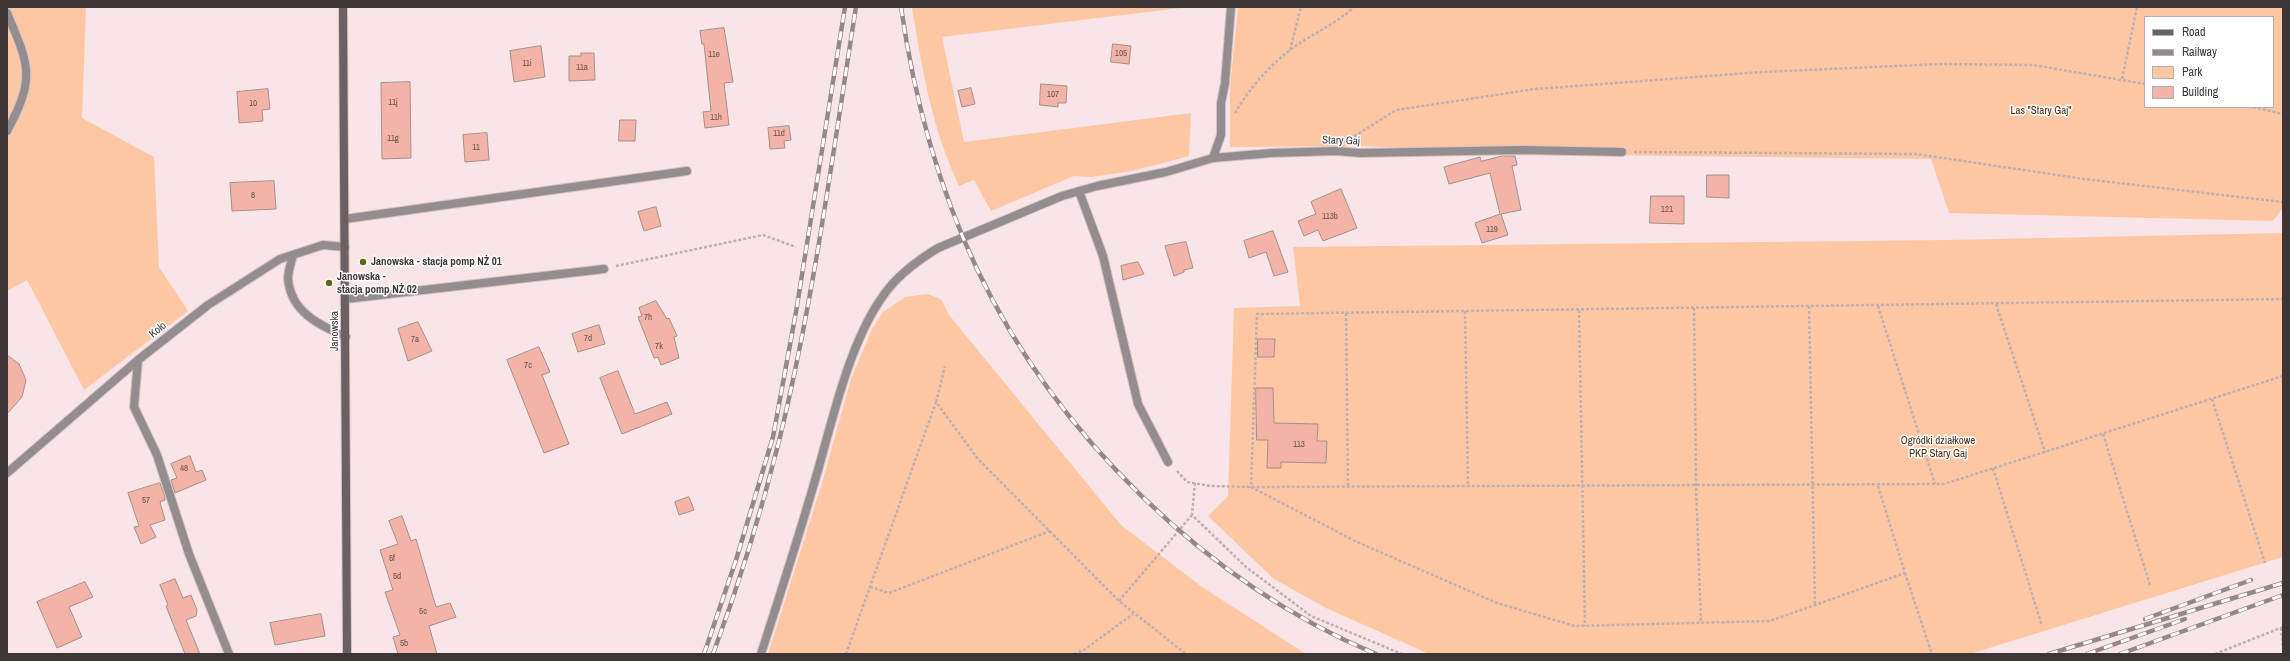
<!DOCTYPE html>
<meta charset="utf-8">
<style>
body{margin:0}
#map{position:relative;width:2290px;height:661px;overflow:hidden;background:#f9e5e7;font-family:"Archivo Narrow",sans-serif}
canvas{display:block}
.frame{position:absolute;inset:0;border:8px solid #3c3435;pointer-events:none}
.legend{position:absolute;left:2144px;top:16px;width:130px;height:92px;box-sizing:border-box;background:#fff;border:1px solid #b1aeae;margin:0;padding:5px 7px;list-style:none;font-size:12px;color:#3c3435}
.legend li{display:flex;align-items:center;gap:8px;height:20px}
.legend b{width:20px;border:1px solid #b1aeae}
</style>
<div id="map">
<canvas width="2290" height="661"></canvas>
<div class="frame"></div>
<ul class="legend">
<li><b style="height:5px;background:#6b6165"></b>Road</li>
<li><b style="height:5px;background:#96888a"></b>Railway</li>
<li><b style="height:11px;background:#fdc7a4"></b>Park</li>
<li><b style="height:11px;background:#f4b3a7"></b>Building</li>
</ul>
</div>
<script>
const c = document.querySelector('canvas').getContext('2d');
c.lineJoin = 'round';
function paint(path, color) { c.fillStyle = color; c.fill(path, 'evenodd'); }
function trace(path, color, width, dash) { c.strokeStyle = color; c.lineWidth = width; c.lineCap = dash ? 'butt' : 'round'; c.setLineDash(dash || []); c.stroke(path); }
function label(font, color, halo, rows, align = 'center') {
  c.font = font + ' "Archivo Narrow",sans-serif'; c.lineWidth = 3; c.setLineDash([]); c.textBaseline = 'middle'; c.strokeStyle = halo; c.fillStyle = color; for (const [text, x, y, turn = 0] of rows) {
    c.save(); c.translate(x, y); c.rotate((+turn || 0) * Math.PI / 180); c.textAlign = isNaN(turn) ? turn : align; if (halo) c.strokeText(text, 0, 0); c.fillText(text, 0, 0); c.restore();
  }
}
paint(new Path2D(`
 M7,7H86L82,118L154,157L159,267L188,311L84,390L27,280L7,291Z
 M912,7H1189L942,37L964,142L1191,113L1189,156L1132,171L1091,177L1074,176L991,211L974,180L959,186C932,128 922,70 912,7Z
 M1238,7H2283V208L2273,221L1949,213L1931,159L1508,154L1364,146L1230,147V88ZM2145,17H2273V107H2145Z
 M2283,233V557L1970,654H1429L1326,608L1274,579L1208,516L1228,496L1234,308L1300,306L1293,247L1948,240Z
 M927,294L941,299L949,315L1121,525L1202,587L1306,654H768L822,483L851,379L872,329L883,312L905,297Z`), '#fdc7a4');
const building = new Path2D(`
 M724,28L733,82L724,83L729,125L705,128L703,112L711,111L704,44H702L700,31Z
 M1113,44L1131,46L1129,64L1111,62Z
 M541,46L545,77L514,82L510,51Z
 M581,53H594L595,80L569,81V56H581Z
 M410,82L411,158L382,159L381,83Z
 M1041,84L1067,86L1066,103H1058V107L1040,105Z
 M971,88L975,104L962,107L958,91Z
 M268,89L270,109L262,110L263,121L239,123L237,92Z
 M620,120H636L635,141H619Z
 M789,126L791,140L784,141L785,148L770,149L768,128Z
 M487,133L489,160L465,162L463,135Z
 M1502,156H1515L1517,165L1512,166L1521,210L1501,214L1508,235L1482,243L1475,223L1500,214L1490,173L1449,184L1444,167L1480,157L1481,161Z
 M1707,175H1729V198L1707,197Z
 M274,181L276,209L232,211L230,183Z
 M1341,189L1357,228L1323,241L1318,230L1304,236L1298,221L1316,214L1311,202Z
 M1651,196H1684V224L1650,223Z
 M656,207L661,226L644,231L638,212Z
 M1273,231L1288,272L1274,276L1266,252L1249,258L1244,241Z
 M1186,242L1193,268L1184,270V272L1174,276L1165,246Z
 M1138,262L1144,274L1123,280L1121,266Z
 M656,301L667,319L669,318L677,336L674,337L679,358L661,365L658,357L654,358L638,317L642,316L639,308Z
 M418,322L432,351L408,361L398,329Z
 M599,325L605,344L578,352L572,334Z
 M1258,339H1275L1274,357H1258Z
 M539,347L550,372L542,375L569,444L544,453L507,360Z
 M7,355L19,364L26,380L22,397L7,414Z
 M618,371L635,414L667,402L672,414L622,434L600,378Z
 M1256,388H1273L1274,423L1318,424L1317,441H1327L1326,463L1281,462V468H1267L1268,440H1257Z
 M190,456L196,472L202,470L206,480L175,493L171,480L177,478L171,464Z
 M160,483L165,497V500L160,502L165,520L150,525L156,537L141,544L134,527L139,526L128,493Z
 M689,497L694,510L679,515L675,502Z
 M402,516L411,541L416,539L436,607L450,603L456,617L429,626L437,654H398L393,637L400,635L385,592L393,590L380,550L398,544L389,521Z
 M175,579L183,598L191,595L197,610L196,616L186,620L200,654H185L166,606L168,605L160,585Z
 M85,582L93,597L69,607L82,637L57,648L37,602Z
 M321,614L325,636L275,645L270,623Z`);
paint(building, '#f4b3a7');
trace(building, '#a2908c', 1);
const lane = new Path2D(`
 M7,13C29,65 36,78 7,131
 M1079,191L1103,256L1138,404L1168,462
 M293,255C291,262 288,272 288,279C291,312 319,325 346,337
 M138,360L134,407L157,455L189,554L229,654`);
const street = new Path2D(`
 M1213,158L1221,135V103L1225,83L1231,7
 M345,219L687,171
 M346,299L604,269
 M7,473L138,360L208,305L280,259L323,245L345,247
 M761,654C780,595 799,536 816,477C833,419 850,336 889,288C902,272 920,259 938,248L1062,196L1097,186L1166,172L1213,158L1272,153L1336,151L1360,153L1523,150L1622,152`);
const secondary = new Path2D(`
 M343,7L347,654`);
trace(lane, '#d3c2c3', 10);
trace(street, '#d3c2c3', 10);
trace(secondary, '#d3c2c3', 10);
trace(new Path2D(`
 M1290,50L1301,7
 M2122,79L2137,7
 M2253,107L2283,114
 M1235,113C1249,89 1268,67 1290,50C1311,34 1335,25 1354,7
 M1350,139L1396,110L1535,89L1762,72L1940,64L2033,65L2145,84
 M1634,152L1916,154L2084,179L2283,202
 M616,266L763,235L796,247
 M1996,304L2045,452
 M1809,306L1815,605
 M1878,306L1935,484
 M1694,308L1696,485L1701,623
 M1579,310L1585,626
 M1465,311L1468,486
 M1346,313L1348,487
 M2212,399L2265,563
 M936,402L945,366
 M2103,434L2150,585
 M1993,468L2042,626
 M1177,471L1187,482L1210,486L1251,487L1944,484L2283,376
 M1195,483L1192,515L1246,567L1311,616L1402,654
 M1878,486L1905,573L1770,621L1575,626L1497,603L1355,541L1251,487L1257,314L2283,299
 M1905,573L1932,654
 M870,587L889,593L1050,531
 M1119,601L1192,515
 M2281,628L2283,648
 M846,654L936,402L978,459L1119,601L1186,654
 M1074,654L1084,650L1133,614
 M2215,654L2283,627`), '#bfafb1', 2.5, [3, 2]);
trace(lane, '#948d90', 8);
trace(street, '#948d90', 8);
trace(secondary, '#6b6165', 8);
const rail = new Path2D(`
 M901,7C914,98 938,186 977,269C1055,434 1208,584 1376,654
 M2145,619L2251,580
 M704,654L736,560L773,437L796,312L845,7
 M713,654C739,584 761,513 779,441C814,298 833,152 856,7
 M2049,654L2283,583
 M2087,654L2185,619
 M2120,654L2283,595`);
trace(rail, '#96888a', 4.5);
trace(rail, '#fff', 3, [9]);
for (const [x, y, r, color] of [
 [363,262,4,"#596b17"],
 [329,283,4,"#596b17"]
]) { const dot = new Path2D(); dot.arc(x, y, r, 0, 2 * Math.PI); c.fillStyle = color; c.fill(dot); trace(dot, '#fff', 1.5); }
label('9px', '#6a5452', null, [
 ["105",1121,54],
 ["11e",714,55],
 ["11i",527,64],
 ["11a",582,68],
 ["107",1053,95],
 ["11j",393,103],
 ["10",253,104],
 ["11h",716,118],
 ["11d",779,134],
 ["11g",393,139],
 ["11",476,148],
 ["8",253,196],
 ["121",1667,210],
 ["113b",1330,217],
 ["119",1492,230],
 ["7h",648,318],
 ["7d",588,339],
 ["7a",415,340],
 ["7k",659,347],
 ["7c",528,366],
 ["113",1299,445],
 ["48",184,469],
 ["57",146,501],
 ["5f",392,559],
 ["5d",397,577],
 ["5c",423,612],
 ["5b",404,644]
]);
label('11px', '#4e2b12', '#fff', [
 ["Las \"Stary Gaj\"",2041,111],
 ["Ogródki działkowe",1938,441],
 ["PKP Stary Gaj",1938,454]
]);
label('11px', '#3c3435', '#fff', [
 ["Stary Gaj",1341,141,2],
 ["Koło",158,330,-39],
 ["Janowska",335,331,-90]
]);
label('bold 11px', '#3c3435', '#fff', [
 ["Janowska - stacja pomp NŻ 01",371,262],
 ["Janowska -",337,277],
 ["stacja pomp NŻ 02",337,290]
], 'left');
</script>
